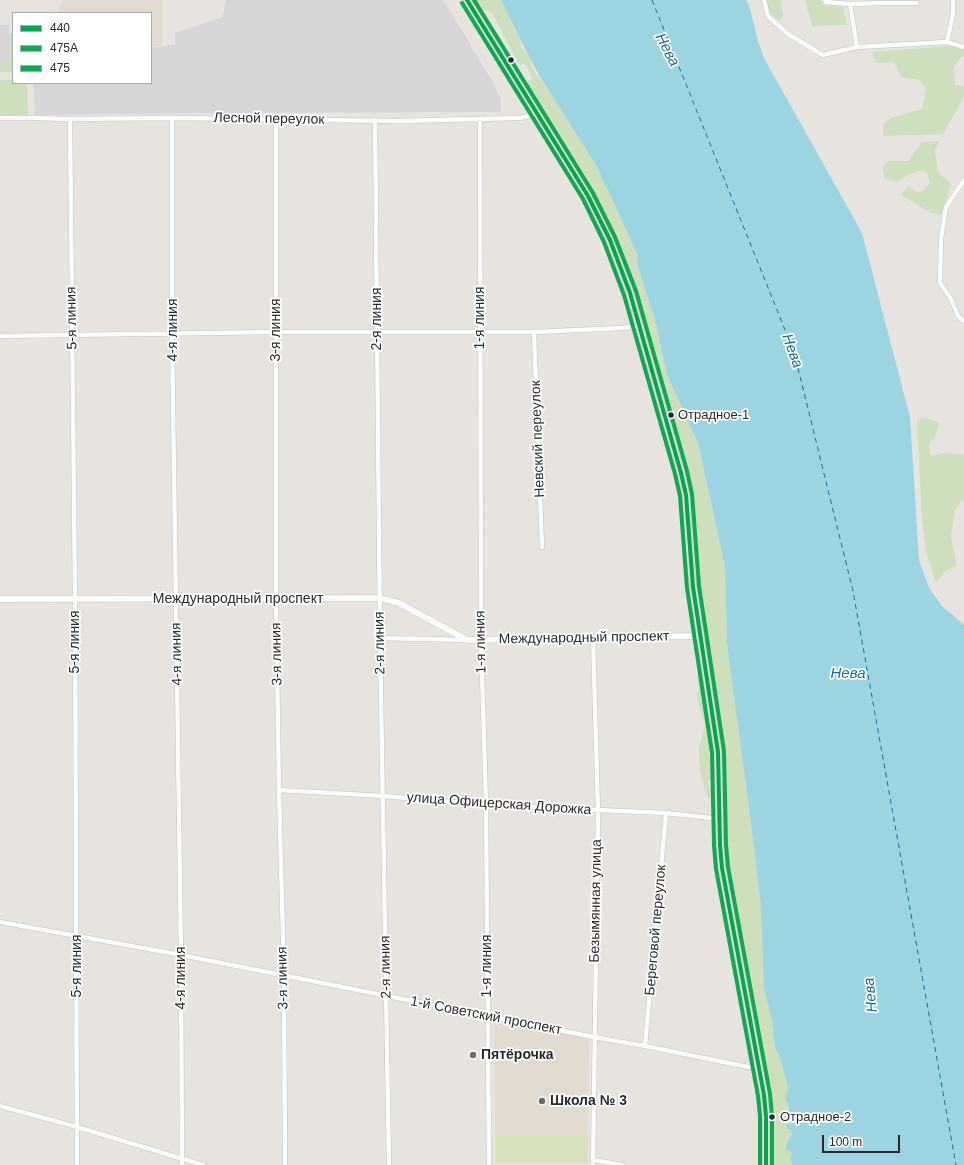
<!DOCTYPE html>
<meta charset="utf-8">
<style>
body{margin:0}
#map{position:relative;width:964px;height:1165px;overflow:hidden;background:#e7e4e0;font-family:Arial,sans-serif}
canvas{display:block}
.legend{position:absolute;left:12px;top:12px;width:140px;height:72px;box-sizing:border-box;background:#fff;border:1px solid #aaa;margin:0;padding:5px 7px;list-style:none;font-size:12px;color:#2a2a2a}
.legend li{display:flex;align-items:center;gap:8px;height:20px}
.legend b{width:20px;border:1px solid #aaa}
.scale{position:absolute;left:822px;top:1135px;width:78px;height:18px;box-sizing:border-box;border:2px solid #2a2a2a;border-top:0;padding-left:5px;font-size:12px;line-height:14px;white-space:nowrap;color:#2a2a2a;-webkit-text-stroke:3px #fff;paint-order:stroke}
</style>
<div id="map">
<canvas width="964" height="1165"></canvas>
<ul class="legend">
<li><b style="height:5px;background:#00a651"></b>440</li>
<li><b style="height:5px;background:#10a855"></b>475А</li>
<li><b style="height:5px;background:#10a855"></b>475</li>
</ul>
<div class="scale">100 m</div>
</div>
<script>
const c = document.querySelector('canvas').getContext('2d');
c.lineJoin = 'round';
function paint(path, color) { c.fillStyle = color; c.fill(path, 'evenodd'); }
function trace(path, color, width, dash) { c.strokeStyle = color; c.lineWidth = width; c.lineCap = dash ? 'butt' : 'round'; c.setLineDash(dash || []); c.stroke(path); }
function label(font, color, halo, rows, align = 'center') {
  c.font = font + ' Arial,sans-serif'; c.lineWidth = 3.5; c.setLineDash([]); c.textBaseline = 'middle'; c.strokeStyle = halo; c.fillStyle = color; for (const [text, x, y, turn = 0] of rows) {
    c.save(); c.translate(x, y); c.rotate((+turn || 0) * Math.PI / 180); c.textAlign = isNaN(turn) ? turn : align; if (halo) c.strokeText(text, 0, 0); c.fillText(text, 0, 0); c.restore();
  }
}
paint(new Path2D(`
 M226,0H443L471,45H470L493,82L499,95L501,101V112L203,113L41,115L35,114L33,83H151V46L157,47L175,44V33L223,17Z
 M0,25H9V62H0Z`), '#d7d5d7');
paint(new Path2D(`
 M64,0H162V46H151V13H59V8Z
 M494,1021L589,1039L588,1163H496Z`), '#e1dacf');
paint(new Path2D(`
 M473,0H501L520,41L522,49L530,57L532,67L537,76L539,75L599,170L602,180L608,190L637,254L638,268L655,320L667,375L698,443L725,567L727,645L752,831L761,908L764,988L772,1021L775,1047L781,1061L788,1089L785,1099C789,1104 790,1108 787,1115C793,1122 789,1126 792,1134L789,1138L790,1151L792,1154V1165H770L771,1139L772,1122L776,1121V1113H772L766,1072L740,944L734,905L726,864L724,836L723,751L696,560L691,493L687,470L679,443L675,423L657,373L633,291L614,238L592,194L526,88L524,84L533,78L524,63L520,66L492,13L478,7Z
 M766,0H782L781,1L783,16L779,21L770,13Z
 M805,0H821L823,5L843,7L847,25L812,26Z
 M9,33H13V72H0V62H9Z
 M950,46L964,50V57L962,56L954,67L955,85L964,86V97L943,134L883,136V125L890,118L922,109L926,88L920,80L901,77L894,62L877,63L871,52Z
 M0,80H13V83H27L28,115H0Z
 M939,141L935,151L938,172L951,184L941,215L931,213L901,195L908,186L917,192L923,191L930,182L927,173L923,170L908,175L898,182L885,179L882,167L889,161H908L918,148L921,142Z
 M925,418L940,423L935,437L929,445L931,456L948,452L953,454H964V500L962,501L955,510L951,536L957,565L944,572L936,583L926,552L922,522L917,420Z
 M699,671L702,672C703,680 705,688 706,696C706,702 705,703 707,709L704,711V715C711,721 712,735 712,744C712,747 710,750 708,753L713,763L711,767C714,772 715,775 714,780H708V786L714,797L711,799L707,797L700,772L699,760V748L705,725L697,699L698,690L697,674Z`), '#cddfbd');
paint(new Path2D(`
 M496,1135H586V1162H496Z`), '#d6e2bb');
paint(new Path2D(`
 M501,0H746L749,5L758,41L764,58L862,233L910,417L919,560L929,588L942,606L964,625V1165H792V1162L790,1159L792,1154L790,1151L786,1150C786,1144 788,1139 792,1134L791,1130L787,1129V1124H791V1121L787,1115C790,1108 789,1104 785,1099L788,1089L781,1061L775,1047L772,1021L764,988L761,908L752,831L727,645L725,567L698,443L667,375L655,320L638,268L637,254L608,190L602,180L599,170L539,75L522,43Z`), '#9cd5e1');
trace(new Path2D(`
 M652,0L794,352L853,591L956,1165`), '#1c6e8b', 1, [5, 4]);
const street = new Path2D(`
 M764,0L768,16L788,34L823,55L857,47L947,42L964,47
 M825,0L826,2L850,4L883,3H917
 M850,4L857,47
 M947,42L953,14V0
 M0,118H32L70,119L172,118L396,121L520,118L529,116L536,112
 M172,118V334L181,953L182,1165
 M480,118L481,639L486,805L489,1165
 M70,119L75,599L77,1165
 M276,119V598L279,790L284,975L285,1165
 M375,120L380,638L389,1165
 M964,180L946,207L941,239L940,283L951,299L958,316L962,320L964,321
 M534,332L542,547
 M0,336L276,332H534L622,328L639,326
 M380,638L465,640
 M593,638L598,811L593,1165
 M279,790L383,796L486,805L666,813L720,819
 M0,922L181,955L594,1037L645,1046L748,1067L759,1066
 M645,1046L666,813
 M0,1106L77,1127L203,1165
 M593,1160L622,1165`);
const secondary = new Path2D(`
 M0,599L380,598L399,603L467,640L700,636`);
const primary = new Path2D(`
 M467,0L588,196L599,217L610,240L630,293L681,473L686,495L690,558L693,587L718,752L720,845L722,868L764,1095L766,1116V1165`);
trace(street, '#c2c1c1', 5.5);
trace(secondary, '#c2c1c1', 7);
trace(primary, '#bfbfbd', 8);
trace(street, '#fbfbfa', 4.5);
trace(secondary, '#fbfbfa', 6);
trace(primary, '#e4dfd5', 7);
trace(new Path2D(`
 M467,0L588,196L610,240L630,293L681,473L686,495L693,587L718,752L720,845L722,868L764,1095L766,1116V1165`), '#00a651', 4);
trace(new Path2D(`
 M462,3L583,199L604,242L624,295L675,474L680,496L687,588L712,753L714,845L716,869L758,1096L760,1116V1165`), '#10a855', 4);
trace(new Path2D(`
 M474,0L593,193L615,237L636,291L687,471L692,494L699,586L724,751L726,845L728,867L770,1094L772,1116V1165`), '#10a855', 4);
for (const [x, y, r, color] of [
 [511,60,3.5,"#2a2a2a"],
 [671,415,3.5,"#2a2a2a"],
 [473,1055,4,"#6c6b6a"],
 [542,1101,4,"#6c6b6a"],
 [772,1117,3.5,"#2a2a2a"]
]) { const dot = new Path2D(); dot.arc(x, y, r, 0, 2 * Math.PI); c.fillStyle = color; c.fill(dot); trace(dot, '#fff', 1.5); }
label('13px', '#2a2a2a', '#fff', [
 ["Отрадное-1",678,415],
 ["Отрадное-2",780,1117]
], 'left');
label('14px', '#2a2a2a', '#fff', [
 ["Лесной переулок",269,119,1],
 ["5-я линия",72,318,-91],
 ["1-я линия",480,318,-90],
 ["2-я линия",377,319,-90],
 ["4-я линия",173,330,-90],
 ["3-я линия",276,330,-90],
 ["Невский переулок",538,439,-92],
 ["Международный проспект",238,599],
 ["Международный проспект",584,638,-1],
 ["5-я линия",75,642,-90],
 ["1-я линия",481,642,-91],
 ["2-я линия",380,643,-91],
 ["4-я линия",177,654,-91],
 ["3-я линия",277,654,-91],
 ["улица Офицерская Дорожка",499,804,4],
 ["Безымянная улица",596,901,-89],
 ["Береговой переулок",656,930,-85],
 ["5-я линия",77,966,-90],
 ["1-я линия",487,966,-90],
 ["2-я линия",386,967,-91],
 ["4-я линия",181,978,-90],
 ["3-я линия",283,978,-91],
 ["1-й Советский проспект",486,1016,11]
]);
label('bold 14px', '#2a2a2a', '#fff', [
 ["Пятёрочка",481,1055],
 ["Школа № 3",550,1101]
], 'left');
label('italic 15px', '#1c6e8b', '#fff', [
 ["Нева",667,50,62],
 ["Нева",792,351,70],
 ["Нева",848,674],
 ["Нева",871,995,-96]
]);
</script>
